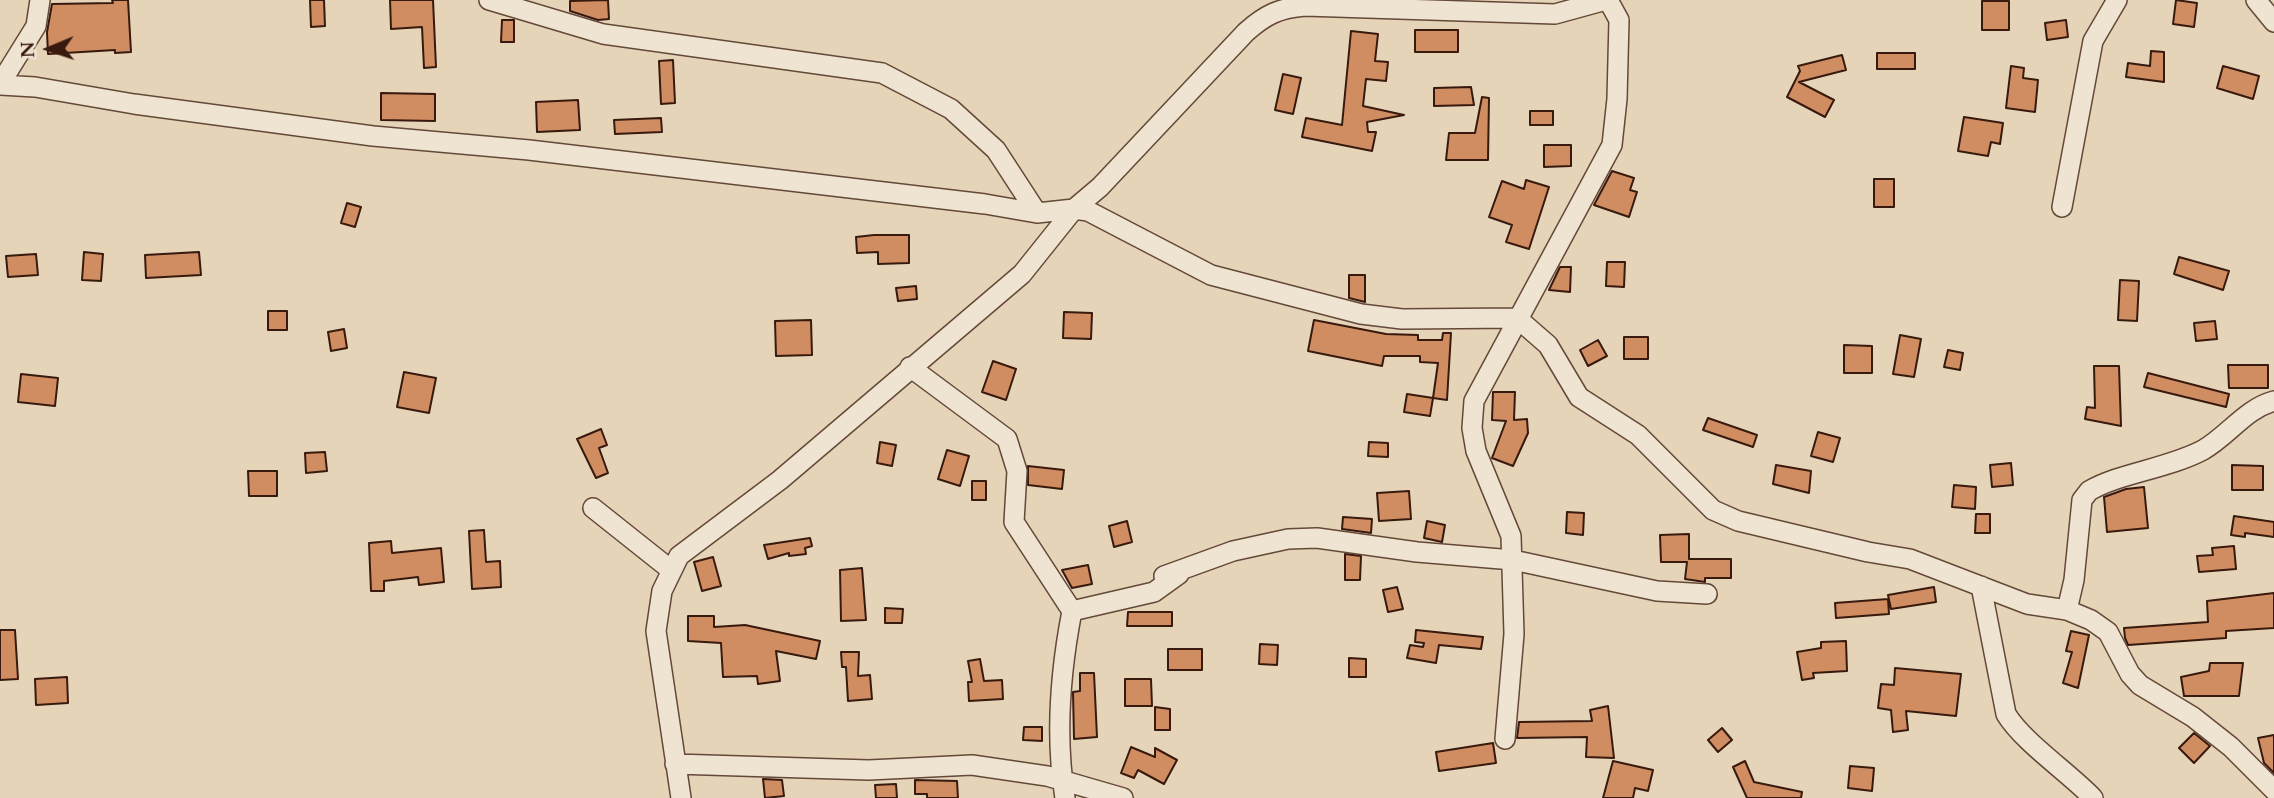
<!DOCTYPE html>
<style>
body{margin:0}
#map{position:relative;width:2274px;height:798px;overflow:hidden;background:#e6d4b8;font-family:Cardo,serif}
canvas{display:block}
.north{position:absolute;left:14px;top:14px;width:70px;height:70px;-webkit-text-stroke:5px #efe3d1;paint-order:stroke;rotate:268deg;font-size:19px;font-weight:700;line-height:28px;text-align:center;color:#38190e}
.north::after{content:'';display:block;margin:auto;width:24px;height:32px;background:#38190e;clip-path:polygon(50% 0,100% 100%,50% 72%,0 100%)}
</style>
<div id="map">
<canvas width="2274" height="798"></canvas>
<div class="north">N</div>
</div>
<script>
const c = document.querySelector('canvas').getContext('2d');
c.lineJoin = 'round';
function paint(path, color) { c.fillStyle = color; c.fill(path, 'evenodd'); }
function trace(path, color, width, dash) { c.strokeStyle = color; c.lineWidth = width; c.lineCap = dash ? 'butt' : 'round'; c.setLineDash(dash || []); c.stroke(path); }
const building = new Path2D(`
 M112,0H128L131,52L115,53V50L48,54L47,32L52,4L113,3Z
 M310,0H324L325,26L311,27Z
 M390,0H433L436,67L424,68L422,27L391,29Z
 M608,0L609,19L598,20L570,11V1Z
 M2176,0L2197,3L2194,27L2173,24Z
 M1982,1H2009V30H1982Z
 M502,20H514V42H501Z
 M2066,20L2068,37L2047,40L2045,23Z
 M1415,30H1458V52H1415Z
 M1351,31L1378,34L1375,61L1388,62L1386,81L1366,79L1363,106L1404,115L1367,122L1368,132H1376L1372,151L1302,137L1306,118L1342,125Z
 M2151,51L2164,52V82L2126,77L2128,63L2150,66Z
 M1877,53H1915V69H1877Z
 M1842,55L1846,70L1799,82L1834,100L1825,117L1787,97L1800,71L1798,66Z
 M673,60L675,103L661,104L659,61Z
 M2011,66L2024,68L2023,78L2038,80L2035,112L2006,108Z
 M2223,66L2259,76L2253,99L2217,88Z
 M1283,74L1301,78L1293,114L1275,110Z
 M1471,87L1474,105L1434,106V88Z
 M381,93L435,94V121L381,120Z
 M1482,97L1489,98L1488,160H1446L1449,133H1475Z
 M578,100L580,130L537,132L536,102Z
 M1530,111H1553V125H1530Z
 M1964,117L2003,123L2000,144L1991,142L1988,156L1958,151Z
 M661,118L662,132L615,134L614,120Z
 M1544,145H1571V166L1544,167Z
 M1612,171L1634,178L1630,190L1637,192L1629,217L1594,205Z
 M1874,179H1894V207H1874Z
 M1526,180L1549,187L1529,249L1506,242L1512,225L1489,217L1502,181L1524,189Z
 M347,203L361,207L355,227L341,223Z
 M874,235H909V263L878,264V252L857,253L856,237Z
 M84,252L103,254L101,281L82,280Z
 M199,252L201,275L146,278L145,255Z
 M36,254L38,275L8,277L6,256Z
 M2179,257L2229,271L2223,290L2174,274Z
 M1607,262H1625L1624,287L1606,286Z
 M1560,267H1571L1570,292L1549,290Z
 M1349,275H1365V302L1349,298Z
 M2120,280L2139,281L2137,321L2118,320Z
 M916,286L917,299L898,301L896,288Z
 M268,311H287V330H268Z
 M1064,312L1092,313L1091,339L1063,338Z
 M811,320L812,355L776,356L775,321Z
 M1314,320L1386,334L1418,335V340H1442L1443,333H1451L1447,400L1433,398L1430,416L1404,412L1407,394L1433,398L1438,363L1420,362V356H1384L1382,366L1308,351Z
 M2215,321L2217,339L2196,341L2194,323Z
 M344,329L347,348L331,351L328,332Z
 M1900,335L1921,339L1914,377L1893,374Z
 M1624,337H1648V359H1624Z
 M1598,340L1607,356L1588,366L1580,350Z
 M1844,345L1872,346V373H1844Z
 M1948,350L1963,353L1960,370L1944,367Z
 M993,361L1016,369L1006,400L982,392Z
 M2228,365H2268V388H2229Z
 M2094,366H2119L2121,426L2085,419L2087,407L2095,408Z
 M404,372L436,378L429,413L397,407Z
 M2148,373L2229,394L2226,407L2144,387Z
 M21,374L58,378L55,406L18,402Z
 M1493,392H1515L1514,420L1527,419L1528,433L1513,466L1492,458L1506,421L1492,420Z
 M1708,418L1757,435L1753,447L1703,430Z
 M601,429L607,445L599,448L608,473L596,478L577,439Z
 M1818,432L1840,438L1833,462L1811,456Z
 M880,442L896,445L892,466L877,463Z
 M1369,442L1388,443V457L1368,456Z
 M947,450L969,456L960,486L938,479Z
 M325,452L327,471L306,473L305,453Z
 M2011,463L2013,485L1992,487L1990,465Z
 M1776,465L1811,471L1809,493L1773,484Z
 M2232,465L2263,466V490H2232Z
 M1028,466L1064,470L1062,489L1028,485Z
 M248,471H277V496H249Z
 M972,481H986V500H972Z
 M1954,485L1976,487L1975,509L1952,507Z
 M2144,487L2148,528L2107,532L2104,497L2126,489Z
 M1409,491L1411,519L1379,521L1377,493Z
 M1567,512L1584,513L1583,535L1566,533Z
 M1976,514H1990V533H1975Z
 M2234,516L2274,522V537L2245,533V537L2231,535Z
 M1343,517L1372,519L1371,533L1342,529Z
 M1127,521L1132,542L1114,547L1109,526Z
 M1427,521L1445,525L1442,542L1424,538Z
 M484,530L486,562L500,561L501,587L472,589L469,531Z
 M1689,534V559H1731V578H1705V582L1685,579L1687,562H1661L1660,535Z
 M810,538L812,546L805,548L806,554L789,556V553L768,559L764,545Z
 M391,541L392,553L441,548L444,582L419,585L418,577L384,581V591H371L369,543Z
 M2234,546L2236,569L2199,572L2197,556L2213,555L2212,548Z
 M1345,554L1361,556L1360,580H1345Z
 M713,557L721,586L702,591L694,562Z
 M1088,565L1092,584L1072,588L1062,570Z
 M862,568L866,620L841,621L840,570Z
 M1397,587L1403,609L1388,612L1383,590Z
 M1934,587L1936,602L1891,609L1888,595Z
 M2274,593V628L2226,631V638L2128,645L2125,638L2124,628L2208,622L2207,601Z
 M1888,599L1889,614L1836,618L1835,603Z
 M885,608L903,609L902,623H885Z
 M1128,612H1172V626H1127Z
 M688,616H714V627L745,625L820,641L816,659L776,651L780,681L758,684L757,676L723,677L721,643L688,641Z
 M0,630H15L18,679L0,680Z
 M1416,630L1483,637L1481,649L1439,645L1436,663L1407,658L1410,645L1423,647L1424,643L1415,642Z
 M2071,631L2089,635L2078,688L2063,683L2072,652L2066,651Z
 M1846,641L1847,671L1813,673L1814,678L1802,680L1797,652L1821,648V642Z
 M1260,644L1278,645L1277,665L1259,664Z
 M1168,649H1202V670H1168Z
 M841,652H859L858,676L870,675L872,699L848,701L846,667H842Z
 M1349,658L1366,659V677H1349Z
 M980,659L984,681L1002,680L1003,699L969,701L968,682H972L968,661Z
 M2210,663H2243L2239,696H2184L2181,677L2209,671Z
 M1895,668L1961,674L1956,716L1906,711L1908,730L1893,732L1891,710L1878,708L1881,684L1894,685Z
 M1080,673H1094L1097,737L1074,739L1073,692L1080,691Z
 M67,677L68,703L36,705L35,679Z
 M1125,679H1151L1152,706H1125Z
 M1608,706L1614,758L1586,757L1587,737L1517,738L1519,722L1592,721L1590,710Z
 M1155,707L1170,709V730H1155Z
 M1024,727H1042V741L1023,740Z
 M1722,728L1732,740L1718,752L1708,740Z
 M2194,733L2210,746L2194,763L2179,748Z
 M2274,735V773L2264,763L2258,738Z
 M1493,743L1496,763L1439,771L1436,752Z
 M1131,747L1155,757V748L1177,760L1164,784L1138,770L1134,778L1121,773Z
 M1613,761L1653,770L1648,791L1635,788L1633,798H1603Z
 M1745,761L1754,782L1802,792L1801,798H1747L1733,767Z
 M1850,766L1874,768L1872,791L1848,788Z
 M763,779L782,780L784,796L765,798Z
 M915,780L957,781L958,798H927V794H915Z
 M896,784L897,798H876L875,785Z`);
paint(building, '#d08d62');
trace(building, '#38190e', 2);
const minor = new Path2D(`
 M489,0L603,34L882,73L951,109L996,150L1037,213
 M2256,0L2274,22
 M0,84L36,26L40,0
 M0,85L35,87L134,104L373,136L529,150L985,204L1037,213L1074,209L1088,211L1211,275L1361,314L1402,319L1517,318L1548,345L1579,397L1638,435L1713,510L1738,521L1868,552L1910,559L2027,604L2067,610L2091,620L2108,632L2130,674L2140,685L2193,717L2231,747L2274,790
 M2062,207L2093,41L2117,0
 M910,367L1007,439L1017,471L1014,522L1072,611C1060,673 1055,736 1065,798
 M593,508L671,570
 M1164,576L1233,551L1288,539L1317,538L1417,552L1513,560L1657,591L1707,594
 M1981,586L2006,714C2023,742 2068,772 2093,798
 M2067,610L2074,580L2082,500L2089,491C2119,473 2167,469 2203,450C2229,435 2245,409 2274,401
 M1072,611L1154,592L1179,574
 M1505,739L1514,634L1511,536L1476,451L1472,428L1474,401L1612,145L1617,99L1619,20L1608,0
 M675,764L869,770L972,765L1047,776L1123,798
 M681,798L656,631L662,591L679,556L780,480L1022,274L1074,209L1100,187L1246,32C1265,15 1279,8 1305,6L1555,14L1606,0`);
trace(minor, '#644838', 22);
trace(minor, '#efe3d1', 19);
</script>
